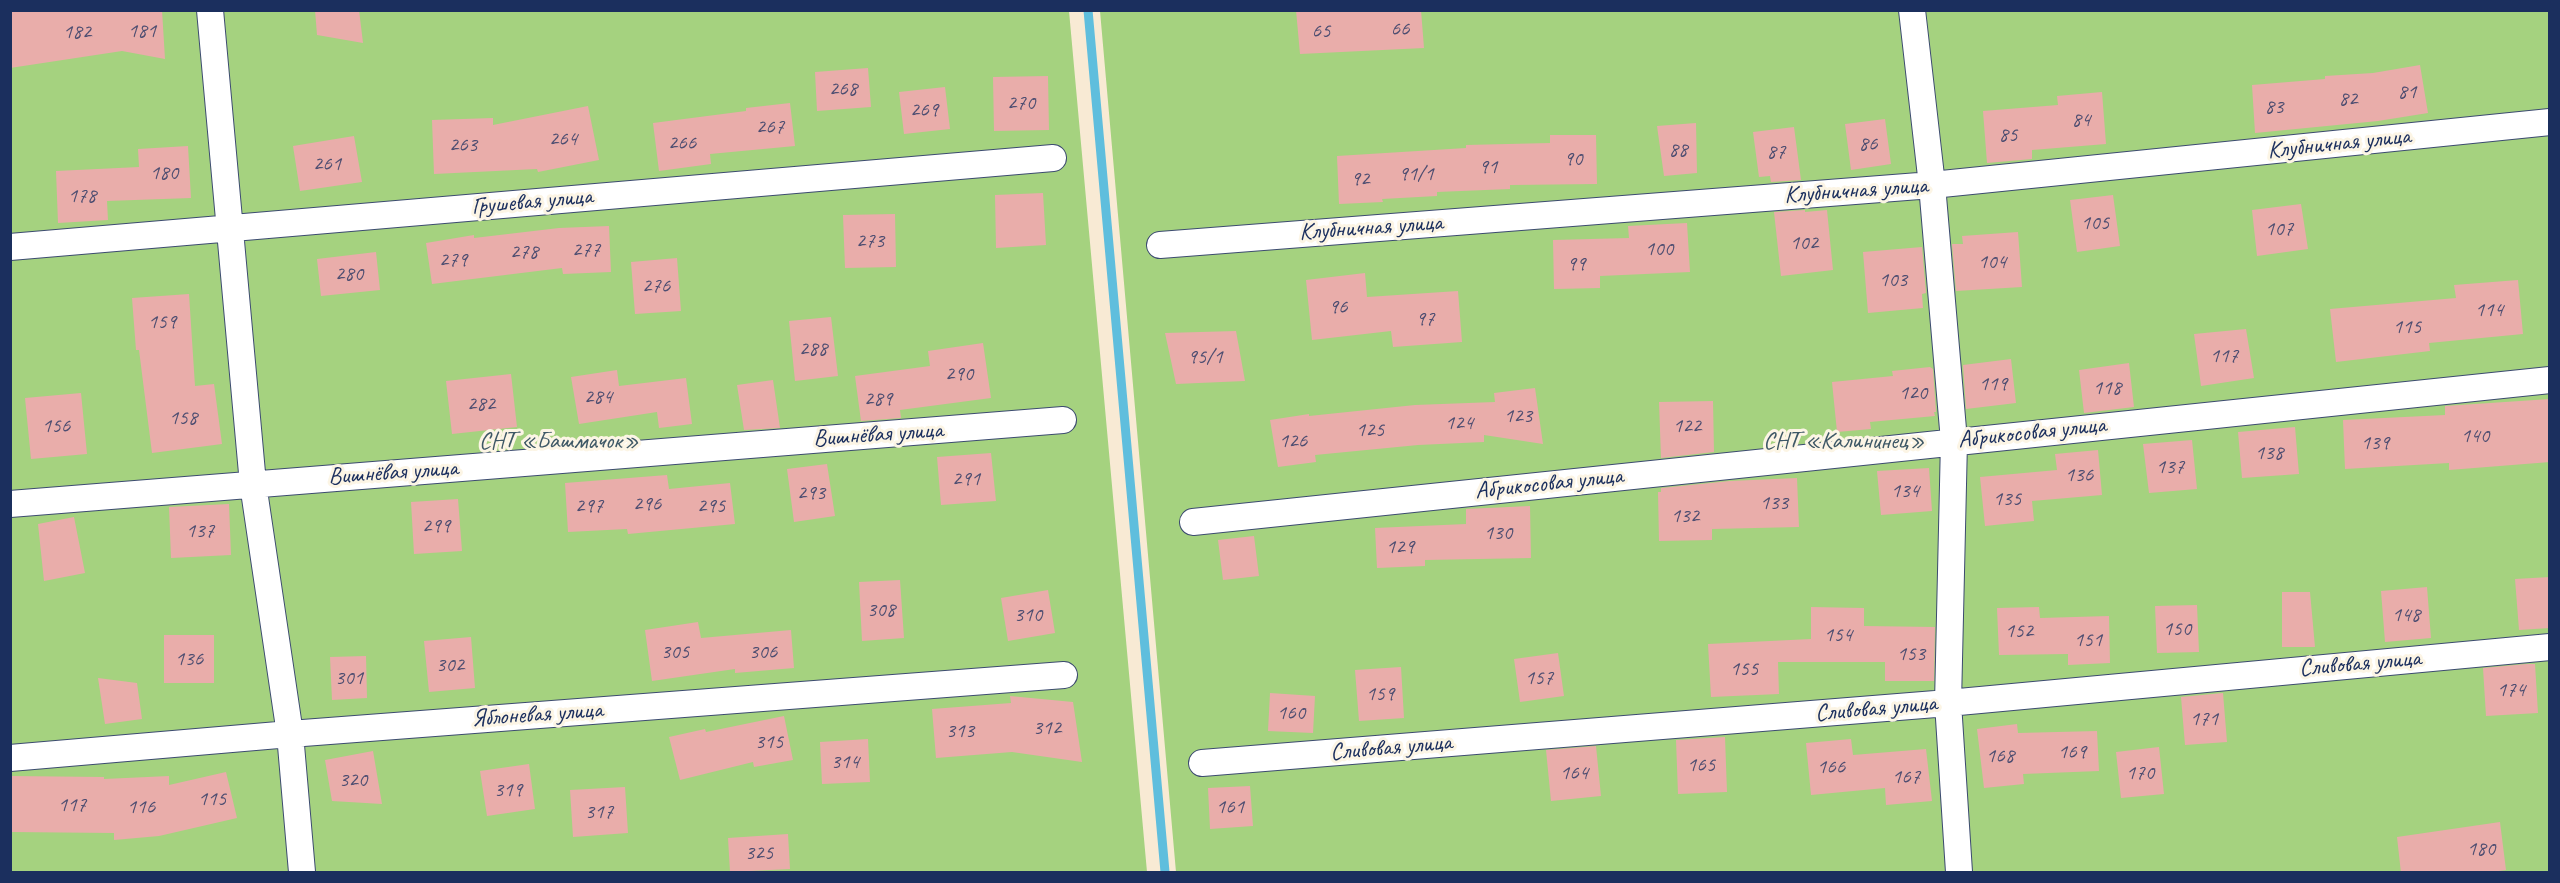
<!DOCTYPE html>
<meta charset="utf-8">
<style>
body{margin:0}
#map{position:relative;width:2560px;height:883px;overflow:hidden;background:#f8ead4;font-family:Caveat,sans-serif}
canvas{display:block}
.frame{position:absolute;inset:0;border:12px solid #1b2f5e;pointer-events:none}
</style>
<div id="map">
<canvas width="2560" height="883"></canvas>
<div class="frame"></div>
</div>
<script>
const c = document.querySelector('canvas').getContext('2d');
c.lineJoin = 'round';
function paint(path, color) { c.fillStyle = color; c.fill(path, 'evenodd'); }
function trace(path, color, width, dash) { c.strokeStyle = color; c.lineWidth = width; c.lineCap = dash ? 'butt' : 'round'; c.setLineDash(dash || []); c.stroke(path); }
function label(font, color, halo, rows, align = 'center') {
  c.font = font + ' Caveat,sans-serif'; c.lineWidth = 6; c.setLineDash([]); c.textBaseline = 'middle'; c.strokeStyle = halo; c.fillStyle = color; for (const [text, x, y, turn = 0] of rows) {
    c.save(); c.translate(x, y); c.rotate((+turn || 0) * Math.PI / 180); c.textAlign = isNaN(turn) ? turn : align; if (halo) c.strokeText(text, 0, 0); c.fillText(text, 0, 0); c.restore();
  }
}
paint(new Path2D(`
 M10,11H1069L1147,872H11Z
 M1100,11H2549V872H1176Z`), '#a5d27f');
trace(new Path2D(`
 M1088,10L1165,872`), '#5fbedd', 9);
paint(new Path2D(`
 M10,10H162L165,59L122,51L10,68Z
 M315,10H359L363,43L317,35Z
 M1296,10H1421L1424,48L1300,54Z
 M2420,65L2428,113L2378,121L2255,133L2252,85L2325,79V76L2373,73Z
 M868,68L871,107L817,111L815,72Z
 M1048,76L1049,130L994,131L993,77Z
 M945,87L950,129L904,134L899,92Z
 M2102,92L2106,144L2032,150V159L1987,163L1983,111L2058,105L2057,96Z
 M790,103L795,146L710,154L711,164L659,171L653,123L746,111V108Z
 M588,106L599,160L538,172L537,169L434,174L432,120L493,118V125Z
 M1885,119L1891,164L1851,170L1845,124Z
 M1696,123L1697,173L1664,176L1657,126Z
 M1794,127L1801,180L1771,182L1770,176L1759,177L1753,132Z
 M1550,135H1596L1597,184L1510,185V189L1437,192V196L1382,199L1383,202L1339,204L1337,156L1466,148V145L1550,143Z
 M354,136L362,182L300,191L293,146Z
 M188,146L191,198L107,201L108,220L58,223L56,171L139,167L138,149Z
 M1043,193L1046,245L996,248L995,195Z
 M2113,195L2120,246L2077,252L2070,200Z
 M2301,204L2308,249L2257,256L2252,210Z
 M1805,210V212L1827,210L1833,270L1781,276L1774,212Z
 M895,214L896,267L845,268L843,215Z
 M1687,223L1690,272L1600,276V288L1554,289L1553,240L1629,238L1628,226Z
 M609,226L611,272L563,274L562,268L432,284L426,243L474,235V238L559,228Z
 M2018,232L2022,287L1956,291L1952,244H1963L1962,236Z
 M1922,247L1926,293L1922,294L1923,308L1868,313L1863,252Z
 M376,252L380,290L321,296L317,259Z
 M677,258L681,311L635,314L631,262Z
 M1365,273L1367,297L1458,291L1462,342L1393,347L1391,331L1312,340L1306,280Z
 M2518,280L2523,334L2429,343L2430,351L2336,362L2330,309L2456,298L2454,285Z
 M189,294L195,386L214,384L222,444L152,453L139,350H136L132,298Z
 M831,317L838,376L795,381L789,321Z
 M2246,329L2254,378L2201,386L2194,334Z
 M1236,331L1245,381L1176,384L1165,333Z
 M983,343L991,398L900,410L901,418L861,421L855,376L930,366L928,351Z
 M2011,359L2016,403L1966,409L1963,365Z
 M2129,363L2134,407L2084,413L2079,370Z
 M1930,367L1933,369L1936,412H1934L1935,416L1870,422L1871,429L1837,432L1832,382L1893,376L1892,371Z
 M617,370L619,386L686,378L692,424L659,428L657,412L579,424L571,377Z
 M511,374L517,427L452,434L446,381Z
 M773,380L780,428L744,430L737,385Z
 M1535,388L1543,444L1484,435V442L1418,445L1315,455L1316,462L1278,467L1270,420L1309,414V416L1415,405L1495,402L1494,393Z
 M81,393L87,454L31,459L25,398Z
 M2550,399V462L2449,470V463L2345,469L2343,420L2445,415V406Z
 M1713,401L1714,452L1661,458L1659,402Z
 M2295,427L2299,474L2242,478L2238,432Z
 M2192,440L2197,489L2149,493L2143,444Z
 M2098,450L2102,495L2032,501L2034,521L1985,526L1980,477L2057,470L2055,454Z
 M991,453L996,501L941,505L937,457Z
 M827,464L835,516L794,522L787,469Z
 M1929,468L1932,511L1881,515L1877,471Z
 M667,475L669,489L730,483L735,524L628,534L627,529L568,532L565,483Z
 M1797,478L1799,527L1712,529V540L1659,541L1658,492H1661V488L1730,481Z
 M458,499L462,551L414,554L411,502Z
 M229,504L231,555L171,558L169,507Z
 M1530,506L1531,558L1425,560V566L1377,568L1375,528L1466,524V509Z
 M74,517L85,573L44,581L38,524Z
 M1254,536L1259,576L1223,580L1218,540Z
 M2550,577V628L2519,630L2515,579Z
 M900,580L904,638L862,641L859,582Z
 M2427,587L2431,638L2385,642L2381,591Z
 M1048,590L1055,633L1008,641L1001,598Z
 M2282,592H2310L2315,647H2282Z
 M2197,605L2199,652L2157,653L2155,606Z
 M1811,607L1864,608V626L1935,627L1934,681H1885V662H1778L1779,694L1711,697L1708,644L1811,639Z
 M2039,607L2040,618L2109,616L2110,663L2068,665V654L1999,655L1997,608Z
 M698,622L701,638L791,630L794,668L735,673V669L652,681L645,630Z
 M164,635H214V683H164Z
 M471,637L475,688L429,692L424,641Z
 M1558,653L1564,696L1520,702L1514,659Z
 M366,656L367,698L332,700L330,657Z
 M2526,664H2535L2538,713L2486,716L2483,668Z
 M1401,667L1404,718L1359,721L1355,670Z
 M98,678L137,683L142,719L105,724Z
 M1270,693L1315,696L1313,733L1268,731Z
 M2223,693L2227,742L2185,745L2181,697Z
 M1010,696L1073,702L1082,762L1012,752L936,758L932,709L1011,703Z
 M784,716L793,760L754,767L753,762L680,780L669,737L705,729L706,732Z
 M2017,724L2018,733L2097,731L2099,771L2023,774L2024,784L1984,788L1977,729Z
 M1725,737L1727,792L1678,794L1676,740Z
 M868,739L870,782L822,784L820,742Z
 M1851,739L1853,755L1926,749L1932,801L1886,805L1885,788L1811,795L1806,743Z
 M1596,746L1601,796L1551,801L1546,750Z
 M2159,747L2164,794L2121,798L2116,752Z
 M373,751L382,804L332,801L325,760Z
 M529,764L535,809L487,816L480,771Z
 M226,772L237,818L159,836L114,840V833L10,832V776L104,777V779L169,776V785Z
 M1250,786L1253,826L1210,829L1208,788Z
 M625,787L628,833L573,837L570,790Z
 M2500,822L2506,870L2484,873H2401L2397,837Z
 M788,834L790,869L730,872L728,838Z`), '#e9adaa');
const street = new Path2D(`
 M210,10L253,484L290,734L302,872
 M1912,10L1932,185L1954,441L1948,703L1959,872
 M1160,245L1932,185L2550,122
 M10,247L1053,158
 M10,504L1063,420
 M1193,522L2550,380
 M10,758L290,734L1064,675
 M1202,763L1948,703L2550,647`);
trace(street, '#3c4b70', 28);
trace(street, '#fff', 26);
label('21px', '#4e4e71', null, [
 ["66",1400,29],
 ["181",142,31],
 ["65",1321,31],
 ["182",77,32],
 ["268",843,89],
 ["81",2407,92],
 ["82",2348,99],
 ["270",1021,103],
 ["83",2274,107],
 ["269",924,110],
 ["84",2081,120],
 ["267",770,127],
 ["85",2008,135],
 ["264",563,139],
 ["266",682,143],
 ["86",1868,144],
 ["263",463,145],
 ["88",1678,150],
 ["87",1776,152],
 ["90",1573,159],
 ["261",327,164],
 ["91",1488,167],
 ["180",164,173],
 ["91/1",1416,174],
 ["92",1360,179],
 ["178",82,196],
 ["105",2095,223],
 ["107",2279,229],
 ["273",870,241],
 ["102",1804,243],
 ["100",1659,249],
 ["277",586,250],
 ["278",524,252],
 ["279",453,260],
 ["104",1992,262],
 ["99",1576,264],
 ["280",349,274],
 ["103",1893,280],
 ["276",656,286],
 ["96",1338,307],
 ["114",2489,310],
 ["97",1425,319],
 ["159",162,322],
 ["115",2407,327],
 ["288",813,349],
 ["117",2224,356],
 ["95/1",1205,357],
 ["290",959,374],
 ["119",1993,384],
 ["118",2107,388],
 ["120",1913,393],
 ["284",598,397],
 ["289",878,399],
 ["282",481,404],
 ["123",1518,416],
 ["158",183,418],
 ["124",1459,423],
 ["156",56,426],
 ["122",1687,426],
 ["125",1370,430],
 ["140",2475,436],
 ["126",1293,441],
 ["139",2375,443],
 ["138",2269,453],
 ["137",2170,467],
 ["136",2079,475],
 ["291",966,479],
 ["134",1905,491],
 ["293",811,493],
 ["135",2007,499],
 ["133",1774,503],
 ["296",647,504],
 ["297",589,506],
 ["295",711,506],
 ["132",1685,516],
 ["299",436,526],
 ["137",200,531],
 ["130",1498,533],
 ["129",1400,547],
 ["308",881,610],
 ["310",1028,615],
 ["148",2406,615],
 ["150",2177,629],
 ["152",2019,631],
 ["154",1838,635],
 ["151",2088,640],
 ["305",675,652],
 ["306",763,652],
 ["153",1911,654],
 ["136",189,659],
 ["302",450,665],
 ["155",1744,669],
 ["301",349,678],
 ["157",1539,678],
 ["174",2511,690],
 ["159",1380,694],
 ["160",1291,713],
 ["171",2204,719],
 ["312",1047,728],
 ["313",960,731],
 ["315",769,742],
 ["169",2072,752],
 ["168",2000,756],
 ["314",845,762],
 ["165",1701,765],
 ["166",1831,767],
 ["164",1574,773],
 ["170",2140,773],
 ["167",1906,777],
 ["320",353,780],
 ["319",508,790],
 ["115",212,799],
 ["117",72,805],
 ["116",141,807],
 ["161",1230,807],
 ["317",599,812],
 ["180",2481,849],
 ["325",759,853]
]);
label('24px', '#1b2f5e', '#fcf5e5', [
 ["Клубничная улица",2339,144,-6],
 ["Клубничная улица",1856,191,-4],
 ["Грушевая улица",532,202,-5],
 ["Клубничная улица",1371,228,-4],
 ["Абрикосовая улица",2032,433,-6],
 ["Вишнёвая улица",878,435,-4],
 ["Вишнёвая улица",393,473,-4],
 ["Абрикосовая улица",1549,484,-6],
 ["Сливовая улица",2360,664,-5],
 ["Сливовая улица",1876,709,-5],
 ["Яблоневая улица",537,715,-4],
 ["Сливовая улица",1391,748,-5]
]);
label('24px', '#3e5866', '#fcf5e5', [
 ["СНТ «Башмачок»",559,442],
 ["СНТ «Калининец»",1844,442]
]);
</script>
